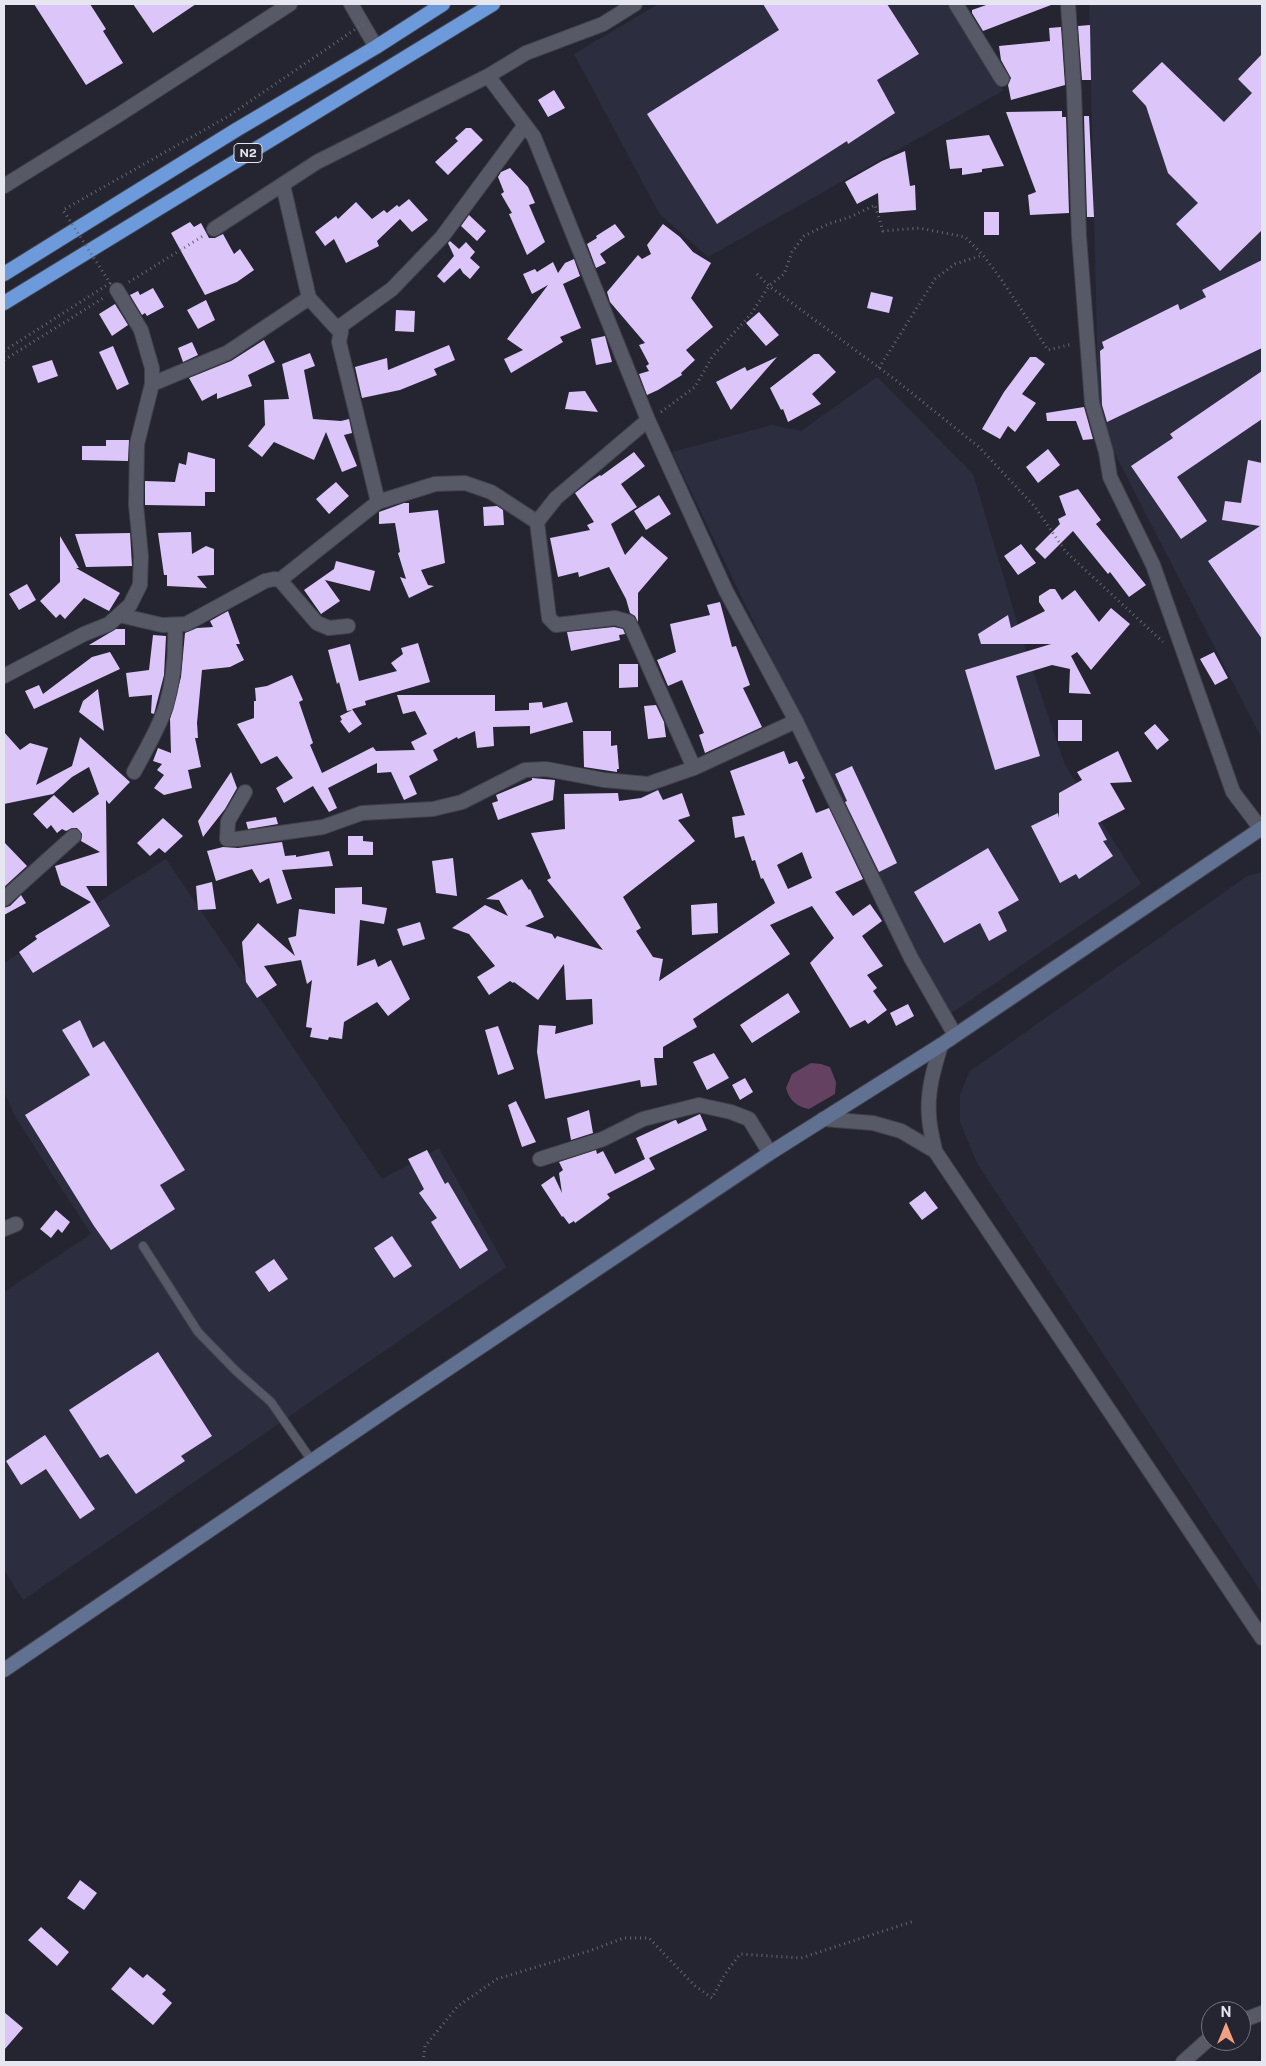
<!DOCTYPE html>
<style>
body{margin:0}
#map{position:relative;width:1266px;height:2066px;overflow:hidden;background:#242531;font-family:"Public Sans",sans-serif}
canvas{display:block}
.frame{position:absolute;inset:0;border:5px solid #e5e6ef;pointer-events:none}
.north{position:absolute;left:1201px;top:2001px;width:50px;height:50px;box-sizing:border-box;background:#242531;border:1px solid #71727d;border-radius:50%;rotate:0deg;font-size:14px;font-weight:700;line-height:20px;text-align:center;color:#e5e6ef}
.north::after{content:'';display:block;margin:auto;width:18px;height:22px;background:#f2a080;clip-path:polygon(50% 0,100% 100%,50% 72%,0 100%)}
</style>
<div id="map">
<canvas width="1266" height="2066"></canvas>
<div class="frame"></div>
<div class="north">N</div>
</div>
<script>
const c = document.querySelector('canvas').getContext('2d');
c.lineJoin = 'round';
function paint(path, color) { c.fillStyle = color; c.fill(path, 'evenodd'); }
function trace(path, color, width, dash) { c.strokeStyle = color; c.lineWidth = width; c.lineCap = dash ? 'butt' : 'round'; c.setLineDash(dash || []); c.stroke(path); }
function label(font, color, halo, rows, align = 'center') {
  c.font = font + ' "Public Sans",sans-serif'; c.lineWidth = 5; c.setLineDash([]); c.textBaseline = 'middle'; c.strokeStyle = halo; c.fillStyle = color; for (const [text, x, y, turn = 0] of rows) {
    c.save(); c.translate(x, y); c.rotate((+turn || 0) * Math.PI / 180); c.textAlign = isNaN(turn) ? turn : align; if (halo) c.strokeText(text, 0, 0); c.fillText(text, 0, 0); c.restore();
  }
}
paint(new Path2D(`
 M658,4H952L1004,90L708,257L659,213L574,54Z
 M1089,4H1262V739L1099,423Z
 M877,377L973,474L1023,642L1065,765L1141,884L944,1018L672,452L772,425L801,431Z
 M166,859L382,1179L439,1148L506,1267L23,1600L4,1570V1292L91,1234L16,1118L4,1092V963Z
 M1262,872V1593L978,1165L960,1122V1095L969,1072L1247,876Z`), '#2c2e40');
paint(new Path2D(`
 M811,1063L821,1064L830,1067L836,1082L835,1094L809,1109C797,1107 789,1100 786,1088L792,1074Z`), '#644061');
paint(new Path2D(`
 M34,4H90L106,29L103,31L123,63L86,85Z
 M133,4H196L153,33Z
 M763,4H887L919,54L877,80L895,113L848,144L847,141L717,224L647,114L779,30Z
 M989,4H1051V5L983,31L972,13V10Z
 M1090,25L1091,80H1082L1078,26Z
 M1061,27L1065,85L1011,100L1008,85L1011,78L1001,60L999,46L1050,41L1049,28Z
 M1262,54V230L1220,271L1176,224L1198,203L1168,173L1146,106L1132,91L1162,62L1224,122L1252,93L1238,79Z
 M554,90L565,108L548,117L538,100Z
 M1062,111V117H1066L1069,213L1030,215L1028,195L1036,192L1006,112Z
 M1084,116H1089L1094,217H1087Z
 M466,128H471L483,140L448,175L435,162L458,141L455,138Z
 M989,135L1004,166L982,169V172L962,175V168L950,169L946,140Z
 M905,151L910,186L915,185L916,210L879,213L878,193L857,204L845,182L882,161Z
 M510,168L528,187L535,203L529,205L545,242L527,255L509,214L512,213L501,194L504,192L498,177L501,172Z
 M409,199L428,220L412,232L400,219L377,241L379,246L346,263L334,239L325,246L315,232L336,216L338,219L356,202L372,219L384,210L387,213L397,205L399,207Z
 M984,212H999V235H984Z
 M469,215L486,231L477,241L461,226Z
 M190,222L194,227L201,223L209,238H215L223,234L234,254L240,249L254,270L237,282L205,295L171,233Z
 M615,224L625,237L600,254L606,263L596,268L587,244L597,238L596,236Z
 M663,224L680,237L693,252L711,263L691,298L713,327L686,350L695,360L681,373L682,375L658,390L647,395L639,374L649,371L646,366L649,364L639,345L645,343L610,302L607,292L638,255L642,259L651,254L647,245Z
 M450,241L459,249L466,242L475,252L470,258L480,267L470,279L463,273L460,268L444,283L437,276L454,256L448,243Z
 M574,259L580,276L563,284L581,328L560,337L563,342L511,373L504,359L523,350L507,339L548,285L532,294L523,274L535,269L537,272L553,262L558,273L565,263Z
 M1262,260V348L1107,422L1102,405L1100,351L1104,348L1102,342L1178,304L1180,310L1206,297L1202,290Z
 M153,288L164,307L147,316L145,313L142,315L130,295L138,291L140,295Z
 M871,292L893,297L889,313L867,308Z
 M206,300L215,320L198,329L187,310Z
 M115,304L128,325L112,336L99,314Z
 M396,310L415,311L414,332L395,331Z
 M759,312L779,335L766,346L746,323Z
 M605,336L612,362L596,365L591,339Z
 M264,340L275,362L248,375L252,386L217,399V393L202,401L189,378L231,361Z
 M192,342L198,355L183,362L178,348Z
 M449,345L455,360L434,369L437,375L400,390L362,398L355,367L387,358L388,370Z
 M113,346L129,384L117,390L99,352Z
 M310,353L315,366L304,370L313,419L341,421L349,419L352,433L344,435L357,466L342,472L326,432L314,460L274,442L262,457L248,446L265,425L264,400L289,399L282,364Z
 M814,354H819L836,372L812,394L821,404L788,422L783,409L781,410L770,388Z
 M777,357L731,410L716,382L745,367L747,371Z
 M1030,357H1036L1045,364L1022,394L1036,403L1015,432L1008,426L1000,439L982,429L1004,392Z
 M52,360L58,376L38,383L32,366Z
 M1262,371V419L1177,477L1207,521L1181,539L1131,466L1173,438L1170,434Z
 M585,391L598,412L565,409L569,392Z
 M1084,407L1093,439L1083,440L1076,421H1047L1046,413Z
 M106,440H129L128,461L82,460V446H106Z
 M1048,449L1060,465L1038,483L1026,467Z
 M188,452L215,459V492H205V506L145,505V481L175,482L179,463L186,465Z
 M634,452L645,466L621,484L637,507L611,524L625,555L642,536L668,558L638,593V622L635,616L630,613L626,599L609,567L579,577L578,572L558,577L550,538L590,530L587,525L594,522L575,493L588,483L600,475L601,476Z
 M1248,460L1262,463V639L1208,561L1260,526L1222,520L1225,501L1241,503Z
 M336,482L349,496L329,514L316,499Z
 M1078,489L1101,520L1096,524L1146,585L1129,597L1110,572L1108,574L1073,531L1045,559L1035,549L1060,524L1058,519L1066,515L1059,496Z
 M659,495L671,514L646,530L634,511Z
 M404,503H409V513L438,510L445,563L421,570L428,585L434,586L409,598L400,577L406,579L398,553L400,552L395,523L379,524V512Z
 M497,506L503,510L504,525L484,526L483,507Z
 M191,532L192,554L206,546L214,549V575L197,576L207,588L167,586V575H164L158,533Z
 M130,533L132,566L86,567L75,534Z
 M60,536L79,568H76L120,593L109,611L84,598L65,619L60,614L56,618L40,601L60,582Z
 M1021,544L1036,563L1018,575L1004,556Z
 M336,561L375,571L370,591L325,580L340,601L321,614L304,590L334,569Z
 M27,584L36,600L19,610L9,594Z
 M1050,589H1055L1062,600L1075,590L1099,622L1111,608L1130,624L1091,670L1077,652L1071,656L1091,694L1069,693L1070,669L1052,665L1016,676L1040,756L995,770L965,670L1051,644H981L978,634L1008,615L1011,628L1045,611L1039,602V596Z
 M720,602L732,647L736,646L750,685L743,688L762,727L705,753L699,735L704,733L682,680L668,686L657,660L676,652L670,624L710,615L707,605Z
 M228,611L240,644H236L244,660L230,667L202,670L197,723L198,738H195L201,767L188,770L192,788L164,795L154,788L164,775L157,770L162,764L153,761L158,748L171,753L170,719L181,677L185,633L197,628L213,627L210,621Z
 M614,627L623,629L625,634L619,635L620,640L571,651L567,632Z
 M116,629H125V645H89Z
 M153,635L166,636L164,675L154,714L151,713L152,695L129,697L126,673L149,670Z
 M418,643L430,682L365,701L366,705L352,709L362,724L349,733L340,721L342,720L340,716L352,710L347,711L339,682L337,684L328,650L350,644L359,681L397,671L391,663L403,654L401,648Z
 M110,652L120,669L34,709L25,691L39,685L43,694L92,657Z
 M1214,652L1228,678L1215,685L1200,659Z
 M619,664H638V687L619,688Z
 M292,675L303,700L299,702L313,743L310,745L322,773L373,747L376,751L415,750L411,742L427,734L415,711L403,714L397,695H495V711L529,710V703L542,702L543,708L567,702L573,722L530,734V726L493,727L494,746L477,748L475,731L458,739L457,737L433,750L438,760L409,776L417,794L404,800L391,772L377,773V763L328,788L337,808L329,812L313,786L284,803L276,788L293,778L277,756L261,764L237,724L254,718V701H256L255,688L267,686Z
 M98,689L104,731L79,712L83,701Z
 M656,705L664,722L666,737L648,739L644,706Z
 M1058,720H1082V741H1058Z
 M1155,724L1169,740L1157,750L1144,733Z
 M583,731H611V746L617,745L619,769H617V772L584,767Z
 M4,732L20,750L30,743L48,748L36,785L72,766L80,737L130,782L109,804L106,800L107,886H86L110,926L33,973L19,952L37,939L35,936L91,902L61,885L55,866L100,852L81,841L82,834L77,828H72L66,831L62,829L57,833L51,825L47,829L33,814L54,795L73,813L99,794L89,767L72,777L53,794L4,804Z
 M784,751L789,764L797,761L805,778L802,780L816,813L829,808L863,879L835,892L853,916L870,904L882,921L862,936L883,966L867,975L877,988L873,991L887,1010L868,1024L865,1020L850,1028L810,963L834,938L812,906L770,925L790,954L693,1019L697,1027L663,1047V1058H654L657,1085L641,1087L640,1080L545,1099L537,1052L539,1025L556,1026L555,1034L593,1024L592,999L566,1000L564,964L538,1000L514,982L513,983L510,981L489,995L477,977L495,966L469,934L452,928L485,905L508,916L499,900L486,899L522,879L529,890L530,889L544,917L525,926L552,934L555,939L557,936L603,950L547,880L551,878L531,833L565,829L564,794L618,793L619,801L641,798L658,790L663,800L682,793L690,816L678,820L695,841L623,897L641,928L636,931L653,957L663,959L659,981L775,903L763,878L761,879L755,860L752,861L744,836L735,838L732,817L745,815L730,771ZM802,852L812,878L788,889L777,865Z
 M1118,751L1132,782L1110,783L1125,809L1098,823L1107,840L1103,841L1113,856L1079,879L1076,874L1060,883L1031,826L1058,813L1059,818V793L1082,780L1077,772Z
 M852,766L897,863L879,872L845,802L847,801L835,774Z
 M231,772L237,788L225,809L203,837L198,821Z
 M532,778L555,780L553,800L498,820L492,803L498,801L496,795L532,780Z
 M276,817L278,824L248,829L246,822Z
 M163,818L183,836L165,853L159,848L150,856L137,843Z
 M348,836H363V841L373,842V855H348Z
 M4,842L27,866L4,887Z
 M282,842L285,856L296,855V857L329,851L333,866L282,870L292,899L277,904L269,878L260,883L252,869L216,881L207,851L223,847L238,848Z
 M988,848L1019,900L998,912L1007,931L989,941L980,923L944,943L914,892Z
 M453,858L457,896L436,893L432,861Z
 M212,882L216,909L198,910L196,886Z
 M362,887V904L387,908L384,924L360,920L357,966L375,959L378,967L391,960L410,999L388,1016L377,1002L344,1022L342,1039L329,1037L328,1040L310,1037L312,1028L306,1027L312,980L307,984L301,960L264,966L277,985L257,998L246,982L242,942L258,923L295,956L288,938L296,936L299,909L335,914V888Z
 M21,895L26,903L4,915V908L10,906Z
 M717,903L718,933L692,935L691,905Z
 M420,922L425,939L403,946L397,929Z
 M788,993L800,1012L752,1043L740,1025Z
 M908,1004L914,1016L896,1026L890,1013Z
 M80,1020L93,1048L104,1041L185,1170L160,1185L175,1209L111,1250L94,1226L25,1115L90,1075L62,1030Z
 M498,1026L514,1069L498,1075L485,1030Z
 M714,1053L729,1078L707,1090L693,1062Z
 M745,1078L753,1092L740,1100L732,1085Z
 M516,1101L536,1142L522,1147L508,1105Z
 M589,1110L593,1133L571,1140L567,1118Z
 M700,1114L707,1130L649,1158L655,1169L607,1194L610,1198L575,1223L574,1221L569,1224L563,1216L562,1217L541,1185L554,1176L562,1193L559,1173L563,1170L559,1162L596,1150L597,1154L603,1151L615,1174L645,1159L636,1138L675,1120H676L678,1124Z
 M427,1150L445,1184L448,1182L488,1250L460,1269L431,1222L437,1218L419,1193L424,1189L408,1159Z
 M925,1191L938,1208L922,1220L909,1203Z
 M56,1210L70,1222L62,1233L58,1229L51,1238L40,1229Z
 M392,1236L412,1266L394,1278L374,1248Z
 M274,1259L288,1279L269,1292L255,1272Z
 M158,1352L212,1436L181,1456L185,1461L136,1494L108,1454L100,1458L69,1410Z
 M45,1435L95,1509L80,1519L46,1469L21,1485L6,1461Z
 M80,1880L97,1893L84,1910L67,1898Z
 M41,1927L69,1952L57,1966L28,1940Z
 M130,1967L143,1978L147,1974L166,1990L162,1994L172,2003L153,2025L111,1989Z
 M4,2012L23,2028L4,2050Z`), '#dcc5f8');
const service = new Path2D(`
 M143,1246L198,1332L236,1371L271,1402L312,1461`);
const minor = new Path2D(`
 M351,4L376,47
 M956,4L1002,79
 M1068,4L1074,91L1079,236L1092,403L1106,452L1110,477L1153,565L1233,792L1261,829
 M488,76L534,137L648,420L726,591L796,721L911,958L955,1035
 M283,185L309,298L341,333
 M4,186L120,114L290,4
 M214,229L317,162L488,76L526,53L603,24L635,4
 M152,384L227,353L309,298
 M378,502L339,342L342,325L392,289L442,237L525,125
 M537,522L549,618L556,625L615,618L629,622L694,768
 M280,580L378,502L435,484L465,483L491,492L537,522L556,498L648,420
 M119,615L162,625L186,624L265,581L274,579L280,580L317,623L329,628L348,626
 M4,676L84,634L109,624L130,605L140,585L141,556L136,505L137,444L152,384V368L141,330L117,290
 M134,772C145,751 159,728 166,706C174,679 176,653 175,625
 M245,792L228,821L227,839H237L323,827L362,813L433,809L462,802L525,770L546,769L604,780L648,784L694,768L796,721
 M4,899L74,836
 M941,1045C934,1068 927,1091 929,1115C929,1127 933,1139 935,1151L1262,1638
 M823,1119L873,1123L901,1131L935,1151
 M540,1159L603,1139L643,1119L699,1105L731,1112L749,1119L770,1153
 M4,1229L16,1224
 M1241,2021L1262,2013
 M1183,2062L1211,2037`);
const secondary = new Path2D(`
 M4,1670L397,1403L770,1153L941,1045L1262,828`);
const trunk = new Path2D(`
 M4,274L236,130L376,47L443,4
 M4,303L493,4`);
trace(service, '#41424c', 10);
trace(minor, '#41424c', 16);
trace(secondary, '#41424c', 16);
trace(trunk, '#41424c', 16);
trace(new Path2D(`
 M757,274L769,286L893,378L979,447L1035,507L1066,552L1163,642
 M129,282L203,236
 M4,360L105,297
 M879,368L935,279L955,264L983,255
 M661,412L695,387L712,357L751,314L769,286L784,274L792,252L804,236L828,224L850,217L875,205L883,231L919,228L965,237L983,255L1001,279L1048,350L1072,344
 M423,2062L425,2046L458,2006L497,1979L589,1951L624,1938H649L694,1985L712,1998L725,1974L740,1954L801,1958L914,1921`), '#666772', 3, [1, 4]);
trace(service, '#585967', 8);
trace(minor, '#585967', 14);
trace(secondary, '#607192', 14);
trace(trunk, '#6c9adb', 14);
trace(new Path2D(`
 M4,351L110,283L63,210L227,117L363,24`), '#666772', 3, [1, 4]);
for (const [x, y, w] of [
 [248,153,28]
]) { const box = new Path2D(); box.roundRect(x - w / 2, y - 9.5, w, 19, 4); c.fillStyle = '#242531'; c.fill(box); trace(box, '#e5e6ef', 1); }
label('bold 12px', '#e5e6ef', null, [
 ["N2",248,153]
]);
</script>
